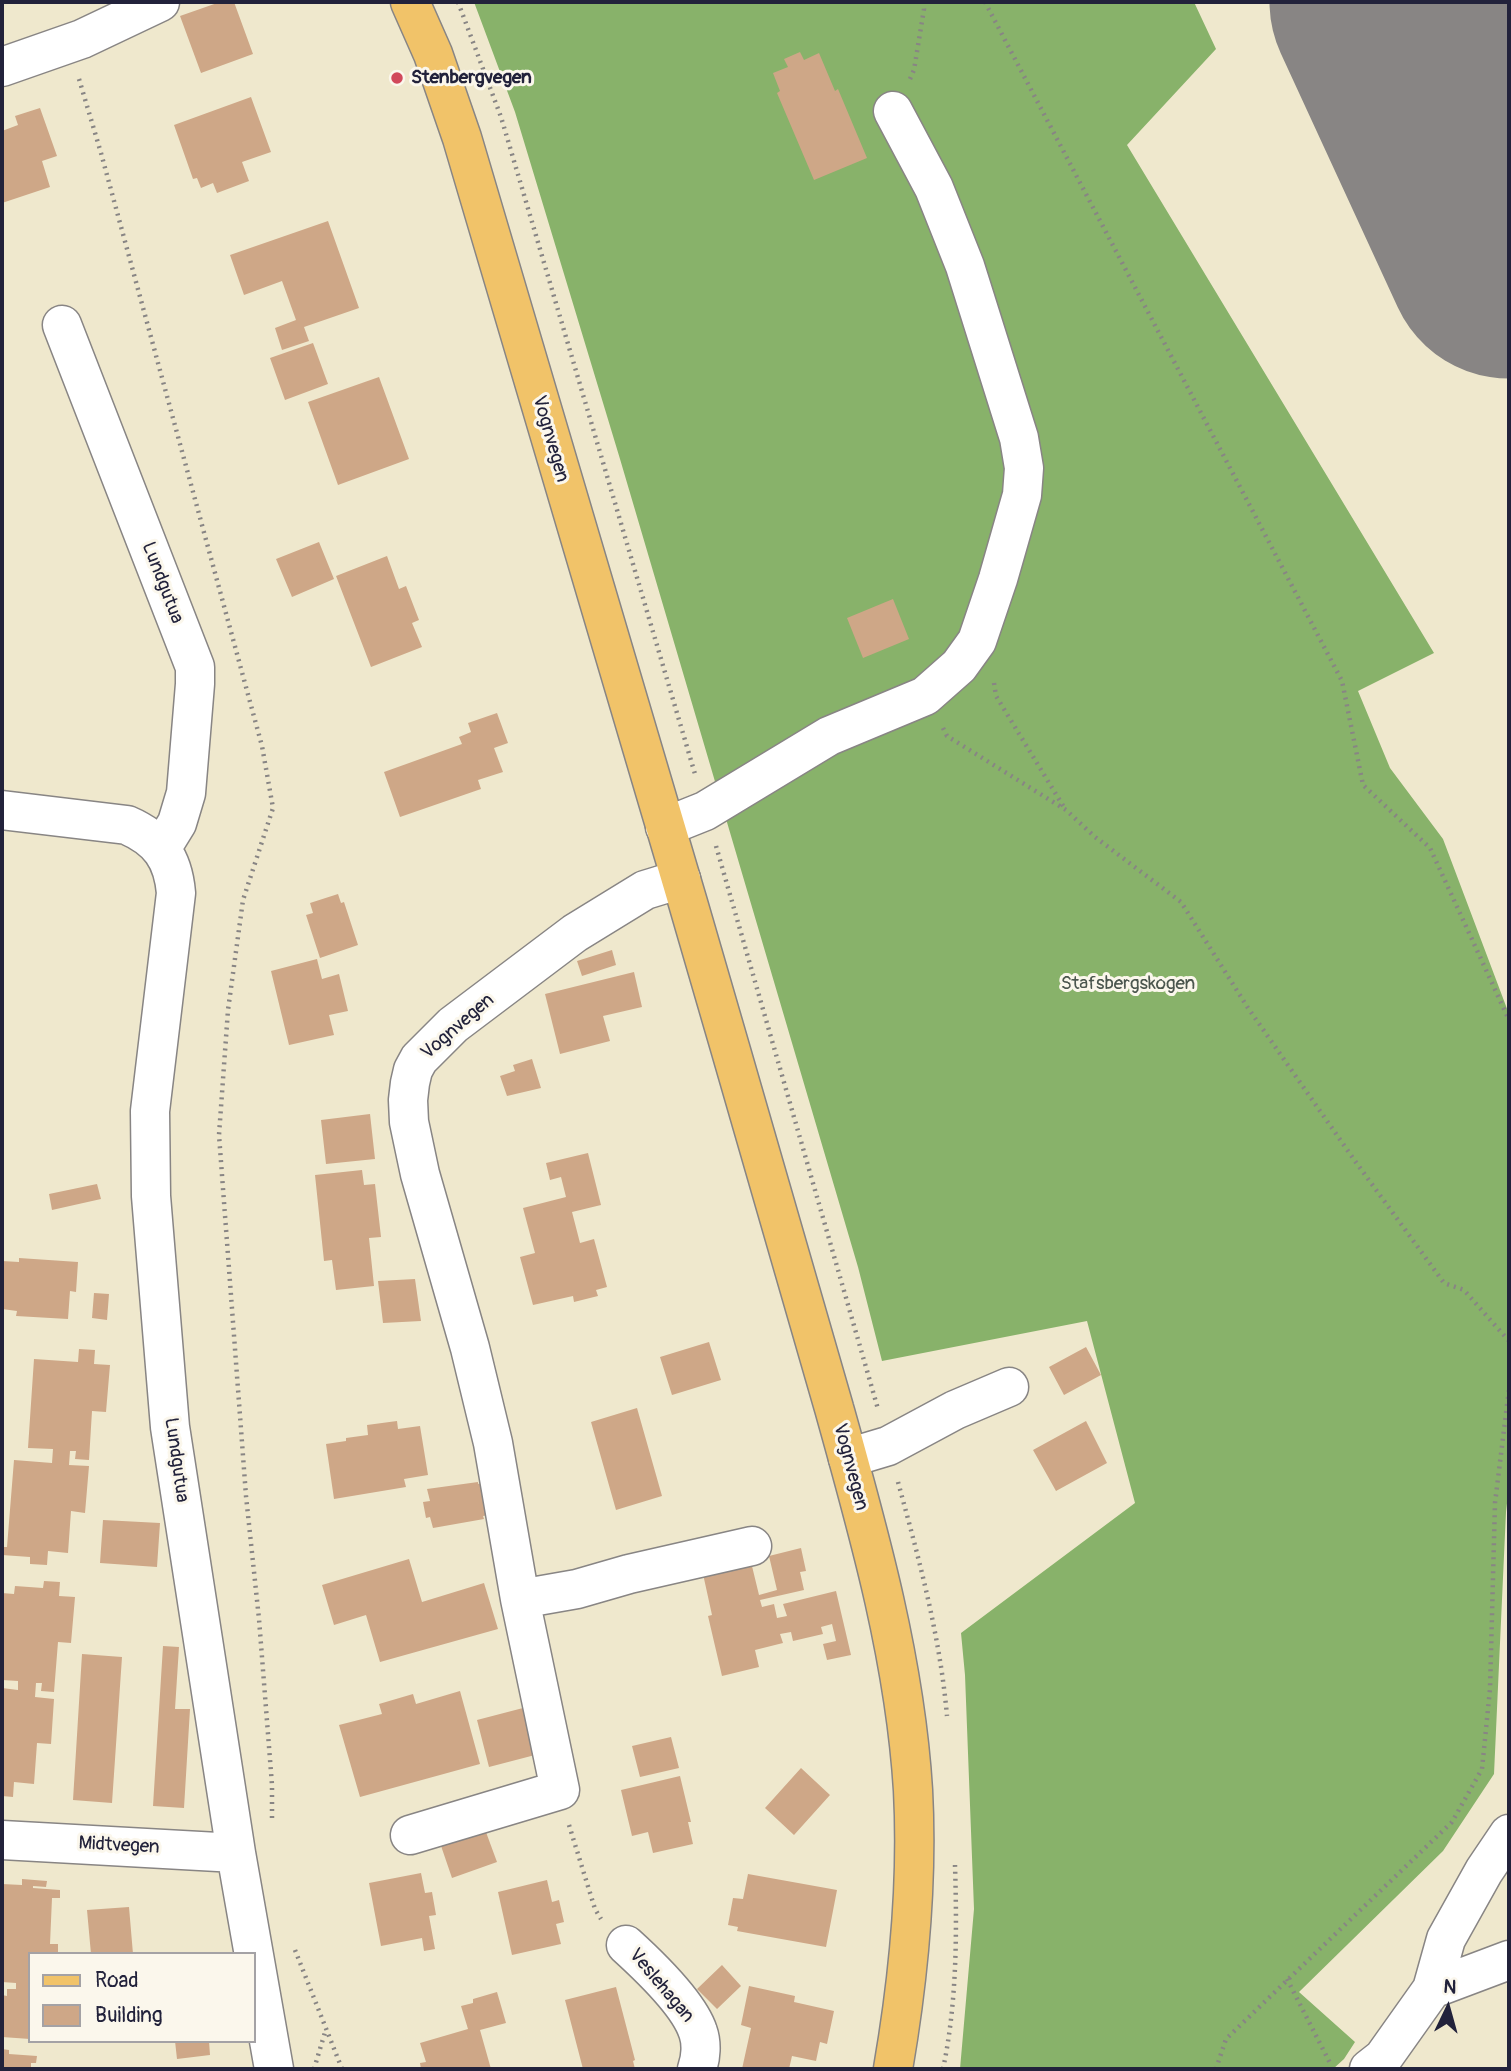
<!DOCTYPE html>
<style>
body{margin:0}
#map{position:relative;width:1511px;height:2071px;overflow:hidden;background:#efe8cd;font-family:Pangolin,sans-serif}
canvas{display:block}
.frame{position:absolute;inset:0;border:4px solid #22223b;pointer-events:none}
.legend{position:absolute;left:28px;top:1952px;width:228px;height:91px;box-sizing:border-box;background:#fbf7ec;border:2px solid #a4a2a5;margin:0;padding:9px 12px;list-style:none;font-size:21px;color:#22223b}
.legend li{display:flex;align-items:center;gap:14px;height:35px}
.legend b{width:35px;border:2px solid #a4a2a5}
.north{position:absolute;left:1413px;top:1973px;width:70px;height:70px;-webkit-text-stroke:5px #fbf7ec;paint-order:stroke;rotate:5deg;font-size:19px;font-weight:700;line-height:28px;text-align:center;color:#22223b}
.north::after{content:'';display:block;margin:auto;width:24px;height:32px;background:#22223b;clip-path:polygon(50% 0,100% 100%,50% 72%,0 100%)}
</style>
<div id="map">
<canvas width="1511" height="2071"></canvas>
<div class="frame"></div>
<ul class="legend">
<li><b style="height:9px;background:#f1c369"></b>Road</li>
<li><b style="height:19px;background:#cea787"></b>Building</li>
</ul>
<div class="north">N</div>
</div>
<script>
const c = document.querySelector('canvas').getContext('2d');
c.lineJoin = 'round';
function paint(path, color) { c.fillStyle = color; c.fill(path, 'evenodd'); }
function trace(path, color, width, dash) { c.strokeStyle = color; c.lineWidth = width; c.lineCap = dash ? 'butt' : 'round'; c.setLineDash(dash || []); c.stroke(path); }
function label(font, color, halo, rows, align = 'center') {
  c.font = font + ' Pangolin,sans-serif'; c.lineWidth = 6; c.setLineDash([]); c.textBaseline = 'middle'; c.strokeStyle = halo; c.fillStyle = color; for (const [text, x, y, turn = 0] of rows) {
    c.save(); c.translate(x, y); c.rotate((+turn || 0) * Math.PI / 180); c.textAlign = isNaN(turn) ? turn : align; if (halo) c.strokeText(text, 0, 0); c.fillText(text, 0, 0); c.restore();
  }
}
paint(new Path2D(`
 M474,2H1194L1216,49L1127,145L1434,653L1358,691L1390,768L1443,839L1509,1014V1486L1506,1512L1494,1774L1443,1851L1299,1992L1355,2042L1344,2059L1333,2069H960L974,1909L965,1675L961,1633L1135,1503L1087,1321L882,1361L858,1267L620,459L515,112Z`), '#88b26a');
trace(new Path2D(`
 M1392,2L1509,256`), '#888584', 245);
paint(new Path2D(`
 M220,2H234L253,54L201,73L180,16Z
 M800,52L804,60L819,53L835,91L838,89L867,158L814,180L777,93L780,91L773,73L788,67L784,59Z
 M251,97L271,152L242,162L249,181L217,193L213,183L201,188L197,178L193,179L174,125Z
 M40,108L57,156L42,161L50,187L2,203V131L18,125L15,116Z
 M328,221L359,308L304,327L309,341L282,350L275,328L296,320L282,281L244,295L230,255Z
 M313,343L328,384L285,400L270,358Z
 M379,377L409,459L338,485L308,402Z
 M319,542L334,579L292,597L276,559Z
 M387,556L399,589L406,586L419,620L412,623L422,647L371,667L336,576Z
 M893,599L909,639L863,658L847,618Z
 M497,713L508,743L494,748L503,772L478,780L481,789L400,817L384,772L462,744L459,737L471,732L468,723Z
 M338,894L341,903L344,902L358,945L320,958L306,915L313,913L310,903Z
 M612,950L616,965L582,976L577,961Z
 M317,959L322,979L339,974L348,1011L329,1015L334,1035L289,1045L271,971Z
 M634,972L642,1007L603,1016L610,1041L560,1054L545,994Z
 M532,1059L541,1088L507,1096L500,1076L515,1071L513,1065Z
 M370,1114L375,1159L326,1164L321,1120Z
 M588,1153L601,1205L572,1212L580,1243L594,1239L607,1287L596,1290L598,1296L574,1302L573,1296L533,1305L520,1257L535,1253L523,1208L566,1197L561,1177L550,1180L546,1163Z
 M362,1170L364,1185L375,1184L381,1237L369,1238L374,1286L336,1290L332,1260L324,1261L315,1175Z
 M97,1184L101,1199L52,1210L49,1194Z
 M19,1258L78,1262L76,1292L70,1291L68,1319L16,1316L17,1311L2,1309V1261L19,1262Z
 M415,1279L421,1321L383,1323L378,1281Z
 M94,1293L109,1294L107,1320L92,1318Z
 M709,1342L721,1380L672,1395L660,1357Z
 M1086,1347L1101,1375L1064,1395L1049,1367Z
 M79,1349L95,1350L94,1364L110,1365L106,1412L92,1411L89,1460L75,1459L76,1451H70L69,1465L89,1466L85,1513L71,1511L68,1553L48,1551L47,1565L30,1564V1557L2,1555L3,1547H7L14,1460L52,1463L53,1449L28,1448L34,1359L78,1362Z
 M637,1408L662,1496L616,1510L591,1422Z
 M397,1421L398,1429L420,1426L428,1475L404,1479L406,1487L334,1499L326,1444L346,1441V1438L368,1435L367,1425Z
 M1086,1421L1107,1463L1056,1491L1033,1450Z
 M478,1482V1484L484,1482L490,1515L483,1516L484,1519L433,1528L430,1517L426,1518L423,1502L430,1501L427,1489Z
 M103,1520L160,1523L157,1567L100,1563Z
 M801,1548L806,1571L800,1572L804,1590L760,1600L762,1607L774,1604L777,1618L787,1616L783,1604L836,1591L851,1655L827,1660L823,1644L836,1641L832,1624L821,1627L823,1634L793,1641L791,1632L780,1634L783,1643L755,1650L759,1667L722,1676L708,1616L712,1615L703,1574L751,1562L759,1595L777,1590L769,1556Z
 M409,1559L422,1602L484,1583L498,1629L380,1662L366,1615L334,1625L322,1585Z
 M44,1581L60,1582L59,1596L75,1597L71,1643L58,1642L54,1692L41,1691L42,1683H36L35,1697L54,1699L51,1744L37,1743L34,1784L14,1782L13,1797L2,1796V1688L18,1690V1681L2,1680V1593L14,1594L15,1586L43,1588Z
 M163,1646L179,1647L175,1709H190L184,1808L153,1806Z
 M82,1654L122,1657L112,1803L73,1800Z
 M460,1691L480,1764L360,1797L339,1725L382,1714L379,1704L413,1694L416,1704Z
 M523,1708L535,1755L489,1767L477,1720Z
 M671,1737L679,1768L640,1777L632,1746Z
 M801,1768L830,1795L794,1835L765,1808Z
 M680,1776L691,1822H688L693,1844L653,1853L648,1832L632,1836L621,1790Z
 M483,1824L497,1862L452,1878L439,1840Z
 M421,1873L425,1893L432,1892L436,1915L429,1916L435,1949L424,1951L422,1938L381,1946L369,1883Z
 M748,1874L837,1890L826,1947L737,1931L738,1927L728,1925L733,1898L743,1899Z
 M22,1879L47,1881L46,1887L33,1886V1888L60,1890V1898H52L50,1944H58V1954H30V2039L2,2037V1995L7,1996V1989H16V1983L2,1982V1884L22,1885Z
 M547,1880L552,1902L559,1900L564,1922L556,1924L561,1944L512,1955L498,1892Z
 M129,1907L133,1954H91L87,1910Z
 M722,1965L741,1986L717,2009L697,1989Z
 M749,1986L795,1996L794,2002L834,2011L827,2044L820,2042L816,2061L792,2056L789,2069H742L751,2028L741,2025Z
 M616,1987L635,2060L633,2061L635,2069H605L604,2067L583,2069L565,2000Z
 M497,1992L506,2023L480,2030L491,2069H421L420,2063L426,2062L420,2043L468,2029L461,2006L473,2003V1999Z
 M175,2041H209L210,2055L177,2059Z
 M2,2049L9,2050V2054L37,2056L36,2063H31V2069H2Z`), '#cea787');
const minor = new Path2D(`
 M2,67L82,39L160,2
 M62,325L195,667V684L186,793L177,823L161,849
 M2,810L127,825C159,839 173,858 176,893L150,1111L151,1196L170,1427L236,1853L274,2069
 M665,827L705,811L829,736L925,696L959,666L977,641L998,579L1022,495L1024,468L1019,438L965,266L934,188L893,111
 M848,1458L888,1446L955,1410L1009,1387
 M520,1599L577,1589L629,1574L752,1546
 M410,1835L560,1790L520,1599L493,1443L470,1348L420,1174L409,1122L408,1100L410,1083L413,1070L419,1059L453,1025L575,933L645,890L681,879
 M2,1840L236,1853
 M626,1945C648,1965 689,2004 698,2032C702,2043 701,2058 697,2069
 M1432,1989L1509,1960
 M1369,2069L1383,2058L1432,1989L1446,1939L1484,1871L1509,1834`);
const major = new Path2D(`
 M410,2L433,54L462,138C551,442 643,746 731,1051C766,1170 800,1289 834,1408C869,1533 905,1660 913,1790C918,1884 909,1976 893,2069`);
trace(minor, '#888584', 41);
trace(major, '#888584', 41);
trace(new Path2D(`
 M458,2L501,117L695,774
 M985,2L1342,681L1363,785L1430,848L1509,1020
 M1501,2L1509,19
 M79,79L101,153L262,746L273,808L243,900L228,1010L219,1135L246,1496L259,1619L272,1785V1821
 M910,79L914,70L924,9L923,2
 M994,683L996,696L1065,809
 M943,728L947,736L1066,810L1095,837L1181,902L1248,1008L1355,1161L1444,1283L1464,1290L1509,1341
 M716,846L878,1409
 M898,1482C919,1559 940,1636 947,1716
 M569,1825L595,1909L601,1919
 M295,1950L342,2069
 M1287,1979L1331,2065
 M314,2069L326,2029
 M943,2069C957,2003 957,1932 955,1865
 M1216,2069L1226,2039L1452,1822L1482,1769L1490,1689L1495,1503L1509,1389`), '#888584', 4.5, [2, 5]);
trace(minor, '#fff', 38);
trace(major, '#f1c369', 38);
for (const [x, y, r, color] of [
 [397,78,7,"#d1495b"]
]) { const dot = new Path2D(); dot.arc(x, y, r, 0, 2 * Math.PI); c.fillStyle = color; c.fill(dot); trace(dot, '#fbf7ec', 2.5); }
label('bold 19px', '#22223b', '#fbf7ec', [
 ["Stenbergvegen",411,78]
], 'left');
label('19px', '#22223b', '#fbf7ec', [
 ["Vognvegen",550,439,74],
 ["Lundgutua",162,583,69],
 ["Vognvegen",458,1027,-41],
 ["Lundgutua",176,1460,82],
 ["Vognvegen",850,1467,75],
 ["Midtvegen",119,1846,3],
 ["Veslehagan",661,1986,50]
]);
label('19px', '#4b564e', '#fbf7ec', [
 ["Stafsbergskogen",1128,984]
]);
</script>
